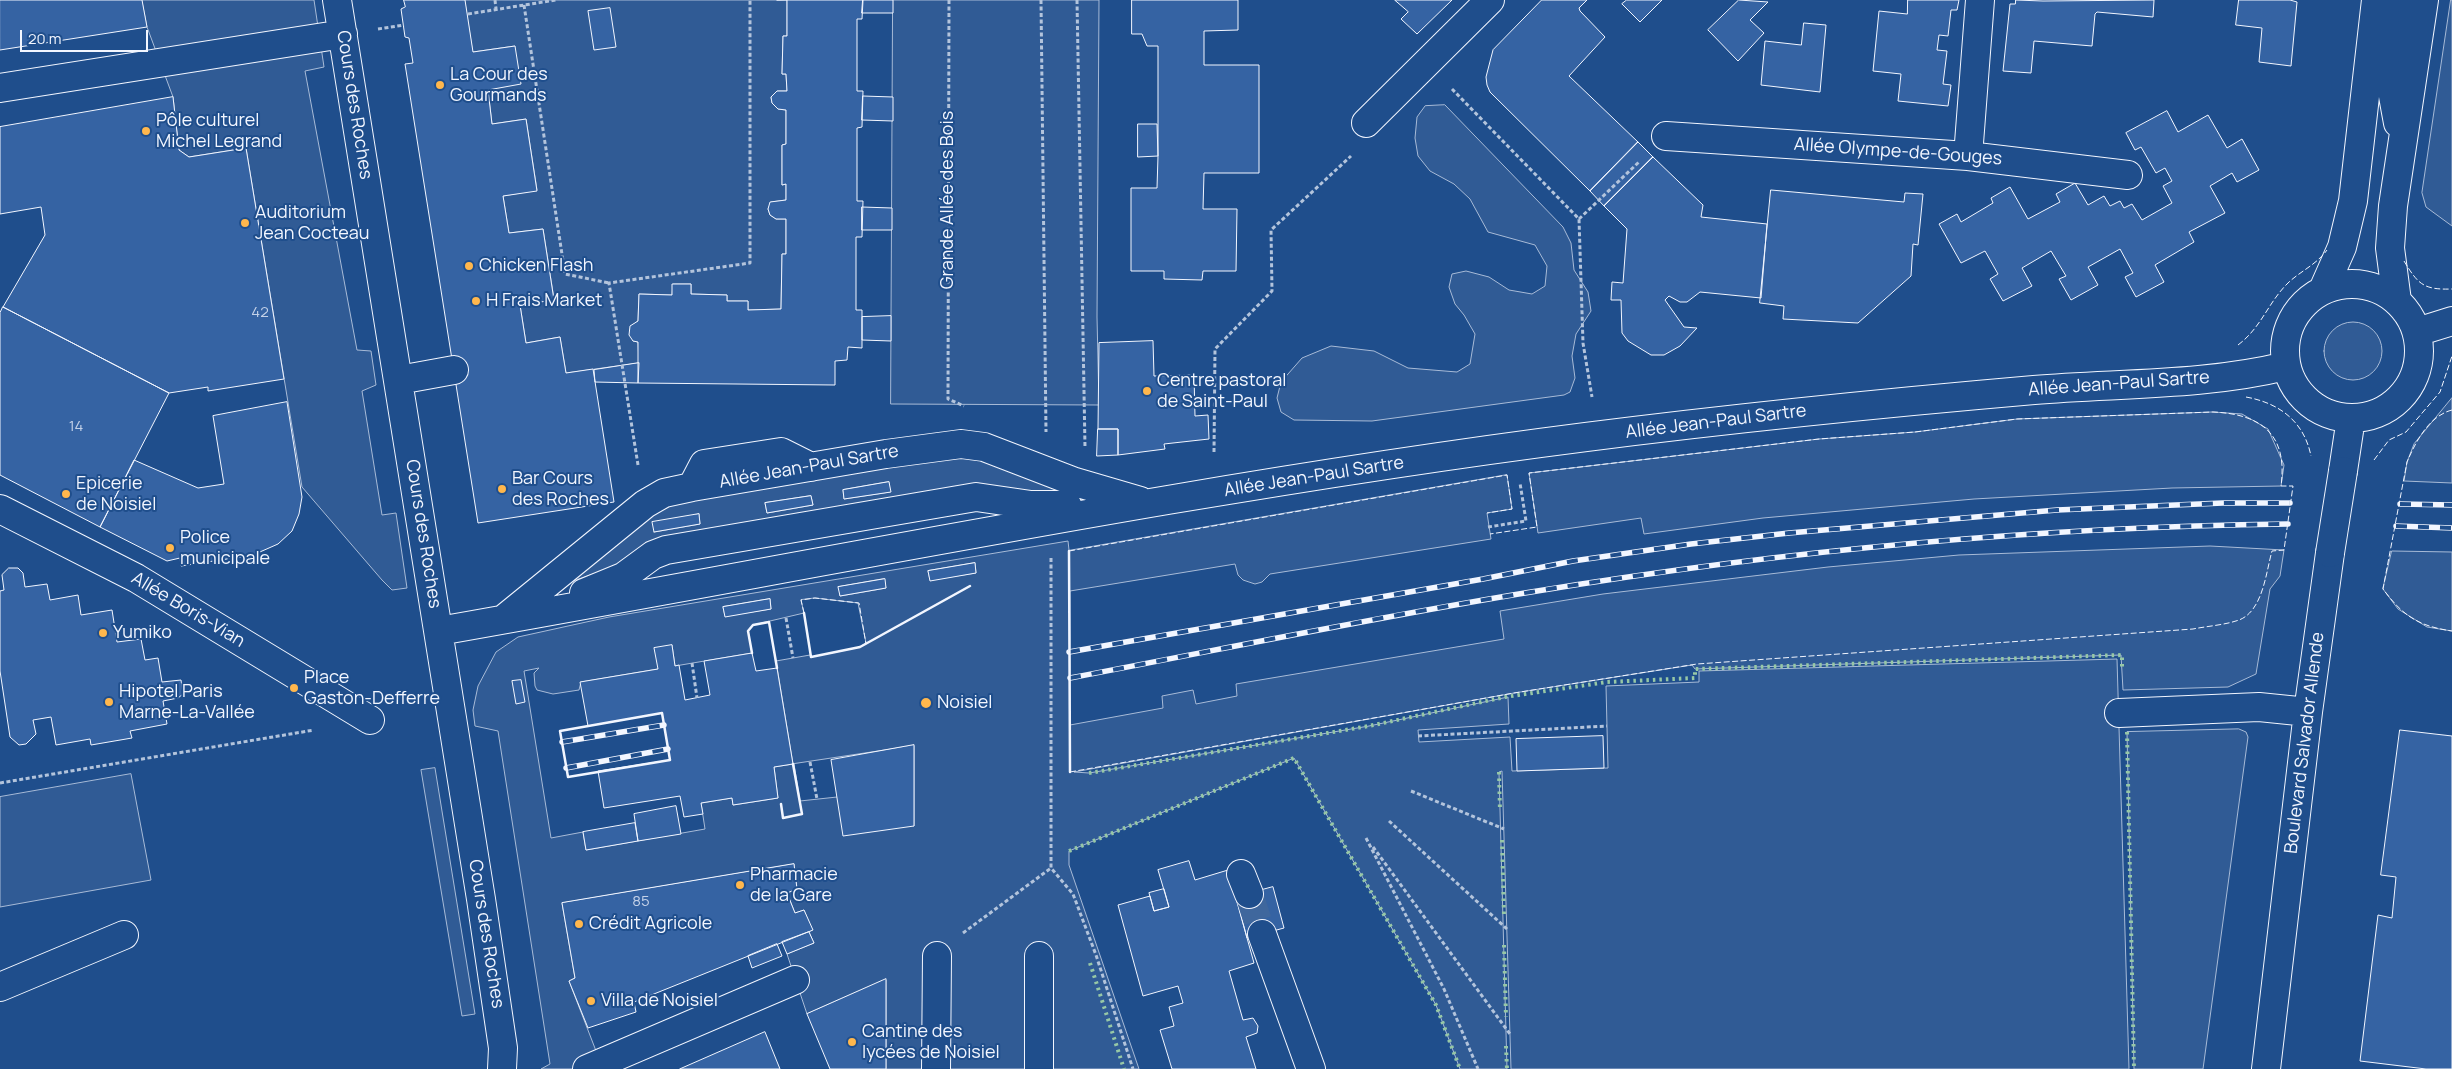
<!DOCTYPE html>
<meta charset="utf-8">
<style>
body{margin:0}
#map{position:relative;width:2452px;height:1069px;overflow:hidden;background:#1f4e8c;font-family:Manrope,sans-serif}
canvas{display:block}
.scale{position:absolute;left:20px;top:30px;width:128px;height:22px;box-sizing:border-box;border:2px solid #f2f6ff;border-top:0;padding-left:6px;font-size:15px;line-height:18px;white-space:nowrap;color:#f2f6ff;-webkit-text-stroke:4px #1f4e8c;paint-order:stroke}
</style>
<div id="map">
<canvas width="2452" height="1069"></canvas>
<div class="scale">20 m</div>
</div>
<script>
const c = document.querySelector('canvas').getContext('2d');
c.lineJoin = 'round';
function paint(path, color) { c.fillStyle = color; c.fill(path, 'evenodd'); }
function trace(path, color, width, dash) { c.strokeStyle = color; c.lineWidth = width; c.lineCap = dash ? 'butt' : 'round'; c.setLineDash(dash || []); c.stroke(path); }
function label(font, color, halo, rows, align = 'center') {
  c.font = font + ' Manrope,sans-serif'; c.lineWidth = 4; c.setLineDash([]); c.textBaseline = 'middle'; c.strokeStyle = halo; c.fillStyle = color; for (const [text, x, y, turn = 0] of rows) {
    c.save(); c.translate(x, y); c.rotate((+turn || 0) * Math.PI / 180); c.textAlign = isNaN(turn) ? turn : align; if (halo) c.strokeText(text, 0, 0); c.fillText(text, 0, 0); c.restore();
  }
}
const built = new Path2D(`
 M142,0H314L324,67L305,71L357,350L371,351L376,385L362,391L382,515L396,513L407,588L392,590L382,580L302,487L246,148L189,157L179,150L173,97L147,27Z
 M465,0H787V36H783L782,74H786L787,91H777L771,97L772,103L778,109L786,110V144L782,145V185L786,184V200L771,202L768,209L770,215L776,219H786V254H782L781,309L748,310V301H727V295L691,294V284H673L672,295L639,294L638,321L631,326L633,341L638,342L639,363L566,373L560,337L526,343L520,305L554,299L543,229L509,233L503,196L537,190L526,119L492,124L488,90L515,46L473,52Z
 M893,0H1099L1097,317L1099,405L891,404Z
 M2451,0H2452V226L2426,207L2422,193Z
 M1445,105L1563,227L1571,243L1574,270L1588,292L1591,311L1576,334L1572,356L1575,378L1570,392L1564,395L1372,421L1294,420L1281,412L1277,398L1281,382L1302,358L1331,346L1374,351L1408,368L1457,372L1470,364L1475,334L1464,315L1455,304L1449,287L1452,274L1466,271L1489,277L1509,290L1532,294L1545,286L1547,266L1535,245L1488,232L1470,199L1454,184L1430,171L1418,156L1415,138L1417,117L1425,106Z
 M2324 351a29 29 0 1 1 58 0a29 29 0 1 1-58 0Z
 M2452,398V483L2404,481L2407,462L2414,444Z
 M2213,412L2242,414L2268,429L2284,465L2281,486L2172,488L1974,499L1763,518L1644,534L1641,518L1538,533L1529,473L1819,439L1915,432L2017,419Z
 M976,457L1070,493L619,565L573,581L654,514L675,504L936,458ZM889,482L890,492L844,499L843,490ZM811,496L813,505L767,513L765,503ZM699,514L700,524L654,532Z
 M1507,475L1512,509L1487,513L1491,539L1270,574L1262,582L1255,584L1243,580L1238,575L1235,564L1070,591V725L1163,708L1162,696L1193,690L1196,704L1237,696L1236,684L1504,639L1500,611L1603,594L1828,567L1959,555L2210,546L2284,550L2280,576L2270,589L2256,674L2228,687L2123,690L2121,655L1695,669L1692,665L1514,693L1074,772L1089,773L1369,726L1508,697L1509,724L1418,730L1419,742L1510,737L1512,771L1608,768L1606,686L1699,682V671L2117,659L2129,1069H1511L1502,771L1499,772L1507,1069H1460L1436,1005L1294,758L1069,851V865L1139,1069H886V980L807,1014L787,954L814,943L809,932L812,930L804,910L795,913L787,893L797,889L794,864L562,903L575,978L569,981L603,1069H541L550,1064L498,731L475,726L473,710L478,686L496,652L518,637L609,617L1068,541L1069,550ZM975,563L976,573L930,580L928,571ZM884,579L886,588L840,596L839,587ZM815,598L858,603L866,643L860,647L811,657L810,655L776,661L793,764L774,767L778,798L733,805L732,798L701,803L705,829L586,850L583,832L551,838L524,671L539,668L534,673L535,686L537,690L553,694L579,690L581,682L658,669L672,645L675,666L752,653L748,631L753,625L804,613L801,600ZM770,599L771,609L725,616L723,607ZM914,746V826L837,797L800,801L794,764Z
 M2392,551L2452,552V631L2427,627L2398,609L2383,589Z
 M2239,729L2246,732L2248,737L2203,1069H2134L2127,732Z
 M435,768L475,1014L462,1016L421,770Z
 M131,774L151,880L0,907V797Z`);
paint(built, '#305b95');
trace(built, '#a8bbd7', 1);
const building = new Path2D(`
 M0,0H142L147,27L0,50Z
 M404,0H465L473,52L515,46L521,84L488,90L492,124L526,119L537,191L503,196L509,233L543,229L554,300L520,305L526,343L560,337L566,373L593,369L614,502L478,523L405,64L413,63L409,38L405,37L401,9L405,7Z
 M777,0H863L862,19H857V91H863L862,127L857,128V201H863L862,237H856V310H862V348L848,347L847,360L835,361V385L638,383V342L633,341L629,335L630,326L638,321L639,294L672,295V284H691V294L727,295V301H748V310L781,309L782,254H786V219H776L770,215L768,209L770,202L786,200V184L782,185V145L786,144V110L778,109L772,103L771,97L777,91H787L786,74H782L783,36H787V0Z
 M863,0H893V13H862Z
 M1132,0H1238V30L1204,31V65H1259V173H1204L1203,209H1237L1236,271H1203L1202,280L1164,279V271H1131V188H1157L1158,156V46H1147L1142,34H1132Z
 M1395,0H1452L1417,34L1401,19L1408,12Z
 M1542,0H1587L1579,8L1580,11L1605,37L1569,76L1638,142L1590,191L1490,92L1487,85L1486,77L1493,50Z
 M1627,0H1662L1640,22L1622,4Z
 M1739,0L1768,2L1750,20L1764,33L1738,61L1708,30Z
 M1908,0H1959L1957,10H1951L1948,36L1939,35L1937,50L1947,51L1943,84L1951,85L1948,106L1898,101L1901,74L1873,71L1879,11L1907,14Z
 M2016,0L2043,1L2154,0L2153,17L2097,12L2095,14L2092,46L2034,41L2031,73L2003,71L2010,4H2015Z
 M2239,0H2290L2297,2L2291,66L2259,62L2262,28L2236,25Z
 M610,8L616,47L594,50L588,11Z
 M1804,23L1826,25L1820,92L1761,85L1765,41L1801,45Z
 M863,96L893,97V121L862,120Z
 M173,97L179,150L189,157L246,148L284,379L208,391V387L169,393L3,307L45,235L41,207L0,214V127Z
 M2167,111L2178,132L2208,115L2227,148L2242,139L2259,170L2237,182L2232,173L2210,186L2225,213L2189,232L2194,242L2155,265L2164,282L2136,297L2125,277L2133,273L2120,249L2088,267L2098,285L2071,300L2059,279L2066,276L2051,251L2022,268L2032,286L2003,301L1990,279L1998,274L1985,251L1961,263L1939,224L1957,214L1961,222L1993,203L1991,198L2010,187L2028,219L2060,202L2056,194L2075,183L2088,205L2104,196L2110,206L2120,201L2124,208L2132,204L2142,220L2172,203L2163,186L2172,181L2165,168L2156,173L2141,147L2135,150L2126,133Z
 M1138,124H1157L1158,156L1138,157Z
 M1638,142L1653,157L1604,206L1590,191Z
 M1653,157L1703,205L1701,217L1767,224L1761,298L1700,292L1687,302H1680L1669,296L1665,300L1684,327L1697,328L1680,346L1664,355H1651L1628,341L1622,333L1621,300H1611L1612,282L1623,283L1627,229L1604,206Z
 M1771,190L1904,202L1905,193L1923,194L1918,245L1913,244L1911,276L1858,323L1783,319L1784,306L1760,303Z
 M862,207L892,208V230H862Z
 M3,307L169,393L100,527L0,475V313Z
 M891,316V341L862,340V317Z
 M1153,341L1154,376L1194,375L1195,416L1208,415L1209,439L1164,444L1165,449L1118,455V429H1098L1099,343Z
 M639,363L638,383L595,382L594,370Z
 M287,402L302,497L299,514L292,531L278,544L253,555L181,566L180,558L167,561L100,527L134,460L198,488L224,484L213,416Z
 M1098,429H1118V455L1097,456Z
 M889,482L891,492L844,499L843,490Z
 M811,496L813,505L767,513L765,503Z
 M699,514L700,524L654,532L652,522Z
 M975,563L976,573L930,581L928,571Z
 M9,568H18L23,573L25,587L47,584L50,600L78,595L81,615L112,610L117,642L141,639L145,660L158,658L162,682L181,680L183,694L178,698L163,701L167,724L130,731L132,738L91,745L90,739L56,745L51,717L33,720L36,734L26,744L19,745L10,737L0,671V591L4,590L2,575Z
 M885,579L886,588L840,596L838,587Z
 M770,599L771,609L725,617L723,607Z
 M672,645L675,666L679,665L685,700L710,695L704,661L752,653L756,671L777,668L793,764L774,767L778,798L733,805L732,798L701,803L703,814L684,817L680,796L604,808L598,771L670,760L662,713L588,726L580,682L658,669L654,648Z
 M521,680L525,702L516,704L512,681Z
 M2400,730L2452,736V1069H2426L2360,1061L2378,915L2392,918L2396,877L2381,875Z
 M1603,736L1604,768L1517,771L1516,739Z
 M914,745V826L843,836L831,760Z
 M676,806L681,834L638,841L634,814Z
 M635,823L638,841L586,850L583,832Z
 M1189,861L1195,880L1228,870L1254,963L1229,971L1243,1020L1253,1018L1258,1026L1257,1033L1246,1037L1256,1069H1172L1160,1030L1174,1026L1169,1007L1183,1003L1178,986L1143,996L1118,905L1150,896L1154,911L1169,907L1158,870Z
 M794,864L797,889L787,893L795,913L804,910L813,930L634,1002L636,1012L588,1028L569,981L575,978L562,903Z
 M1273,887L1284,928L1247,938L1236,897Z
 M1164,889L1169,907L1154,911L1149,893Z
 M809,932L814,943L787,954L782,942Z
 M777,944L782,956L752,968L748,956Z
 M886,979V1069H830L807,1014Z
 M765,1032L780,1069H680Z`);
paint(building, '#3563a3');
trace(building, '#f2f6ff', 1);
trace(new Path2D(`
 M1249,894L1262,934`), '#3f679d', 28, [28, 14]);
const minor = new Path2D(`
 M337,0L481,899L503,1048L502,1069
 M0,88L343,34
 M1366,123L1490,0
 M2398,123L2391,85L2401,0
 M1666,136L1968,156L2128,175
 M1968,156L1980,0
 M2285 351a67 67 0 1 1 134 0a67 67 0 1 1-134 0Z
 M2323,290L2342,247L2353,201L2376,0
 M2397,301L2390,248L2393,206L2424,0
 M2417,332L2452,321
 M399,380L454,370
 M2343,471L2351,418
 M692,487L704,464L781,452L811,467
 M0,509L136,578L370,720
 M584,593L623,577L653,555L666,550L976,497L1031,505H1067
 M505,618L645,504L664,493L692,487L886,454L961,444L984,447L1075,482L1140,501
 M439,631C821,564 1201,486 1586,437C1735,418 1884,403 2034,390C2117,383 2204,386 2286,366
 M2119,713L2259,707L2308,712
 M1241,874L1249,894
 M1262,934L1311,1069
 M1039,956V1069
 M0,987L124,935
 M587,1069L795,980
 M936,1069L937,956
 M2266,1069L2308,712L2330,553`);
trace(minor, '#f2f6ff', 30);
trace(new Path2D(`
 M495,0L496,9
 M949,0L948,399L964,406
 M1041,0L1046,432
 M1077,0L1085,447
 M524,5L565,274L609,283
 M468,14L556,0
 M378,29L404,25
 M1452,89L1579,219L1583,343L1592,397
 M1579,219L1640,161
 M1214,452L1215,349L1272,291L1271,230L1351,156
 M638,465L609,283L750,263V0
 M1488,527L1526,521L1520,483
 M1051,558V868L1073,894L1096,955L1133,1069
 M786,618L793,658
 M692,663L697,698
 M1418,736L1607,726
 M810,762L817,799
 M0,783L314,730
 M1411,791L1504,829
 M1389,821L1507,929
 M1366,838L1444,989L1478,1069
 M1373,847L1510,1034
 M963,933L1051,868`), '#b3c4dc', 3, [4, 2.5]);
trace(minor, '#1f4e8c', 28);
const rail = new Path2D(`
 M2400,504L2452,505
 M2396,526L2452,528
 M1069,652L1483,579L1573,561L1691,544L1789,533L2057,510L2223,503H2290
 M1070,678C1223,649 1377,617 1531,592C1781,551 2035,527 2288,524
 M562,742L664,725
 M566,768L668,749`);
trace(rail, '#f2f6ff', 5.5);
trace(rail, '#1f4e8c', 4, [11]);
const minorBridge = new Path2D(`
 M2330,553L2343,471`);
trace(minorBridge, '#f2f6ff', 30, []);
trace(minorBridge, '#1f4e8c', 28);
trace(new Path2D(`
 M2127,732L2134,1069
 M1499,772L1500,811
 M1089,773L1369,726L1505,697L1607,682L1695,678V669L2122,655V668
 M1502,840L1504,915
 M1069,851L1294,758L1436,1005L1460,1069
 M1504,945L1506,1017
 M1090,963L1124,1069
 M1506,1046L1507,1069`), '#97c8a6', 4, [2.5, 4]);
trace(new Path2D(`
 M2404,261C2418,284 2423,290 2452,289
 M2238,345C2262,327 2268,302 2289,282C2301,271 2317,264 2327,250
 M2246,397C2279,403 2304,421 2311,456
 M2452,410C2429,416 2416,441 2407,462L2383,589C2403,616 2418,626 2452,631
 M2374,460L2389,440L2406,432L2440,392L2452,356
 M1069,551L1507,475L1512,509L1487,513
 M804,613L801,600L815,598L859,603L866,644
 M1070,772L1514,693L1697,664L2193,629C2208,626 2225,625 2239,620C2263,611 2266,572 2272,551L2284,550L2293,486H2281C2288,435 2262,414 2213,412L2017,419L1915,432L1819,439L1529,473L1537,527L1490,534`), '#f2f6ff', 1, [6, 2.5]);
trace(new Path2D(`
 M1069,551L1070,772
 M804,613L811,657L860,647L970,586
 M752,653L748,631L753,625L769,622L777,668
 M662,713L670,760L568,777L560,731Z
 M781,804L783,818L802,814L793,764`), '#f2f6ff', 2.5);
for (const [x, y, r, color] of [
 [440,85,5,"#ffb74d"],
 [146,131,5,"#ffb74d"],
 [245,223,5,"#ffb74d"],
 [469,266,5,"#ffb74d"],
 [476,301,5,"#ffb74d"],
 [1147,391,5,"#ffb74d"],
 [502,489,5,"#ffb74d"],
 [66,494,5,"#ffb74d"],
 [170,548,5,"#ffb74d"],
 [103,633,5,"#ffb74d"],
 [294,688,5,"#ffb74d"],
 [109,702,5,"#ffb74d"],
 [926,703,6,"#ffb74d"],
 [740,885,5,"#ffb74d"],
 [579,924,5,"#ffb74d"],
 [591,1001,5,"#ffb74d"],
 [852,1042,5,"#ffb74d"]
]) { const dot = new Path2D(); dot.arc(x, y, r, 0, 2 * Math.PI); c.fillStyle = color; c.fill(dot); trace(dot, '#1f4e8c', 2); }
label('15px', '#c3d1e8', null, [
 ["42",260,313],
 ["14",76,427],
 ["85",641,902]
]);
label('18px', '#f2f6ff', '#1f4e8c', [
 ["La Cour des",450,75],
 ["Gourmands",450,96],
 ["Pôle culturel",156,121],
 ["Michel Legrand",156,142],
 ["Auditorium",255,213],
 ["Jean Cocteau",255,234],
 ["Chicken Flash",479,266],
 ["H Frais Market",486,301],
 ["Centre pastoral",1157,381],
 ["de Saint-Paul",1157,402],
 ["Bar Cours",512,479],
 ["des Roches",512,500],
 ["Epicerie",76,484],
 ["de Noisiel",76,505],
 ["Police",180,538],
 ["municipale",180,559],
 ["Yumiko",113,633],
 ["Place",304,678],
 ["Gaston-Defferre",304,699],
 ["Hipotel Paris",119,692],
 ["Marne-La-Vallée",119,713],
 ["Noisiel",937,703],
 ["Pharmacie",750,875],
 ["de la Gare",750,896],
 ["Crédit Agricole",589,924],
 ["Villa de Noisiel",601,1001],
 ["Cantine des",862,1032],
 ["lycées de Noisiel",862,1053]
], 'left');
label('18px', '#f2f6ff', '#1f4e8c', [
 ["Cours des Roches",354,105,81],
 ["Allée Olympe-de-Gouges",1898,152,4],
 ["Grande Allée des Bois",948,200,-90],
 ["Allée Jean-Paul Sartre",2119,384,-4],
 ["Allée Jean-Paul Sartre",1716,422,-7],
 ["Allée Jean-Paul Sartre",809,467,-10],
 ["Allée Jean-Paul Sartre",1314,477,-9],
 ["Cours des Roches",423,534,81],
 ["Allée Boris-Vian",188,610,31],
 ["Boulevard Salvador Allende",2305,743,-83],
 ["Cours des Roches",486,934,81]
]);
</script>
